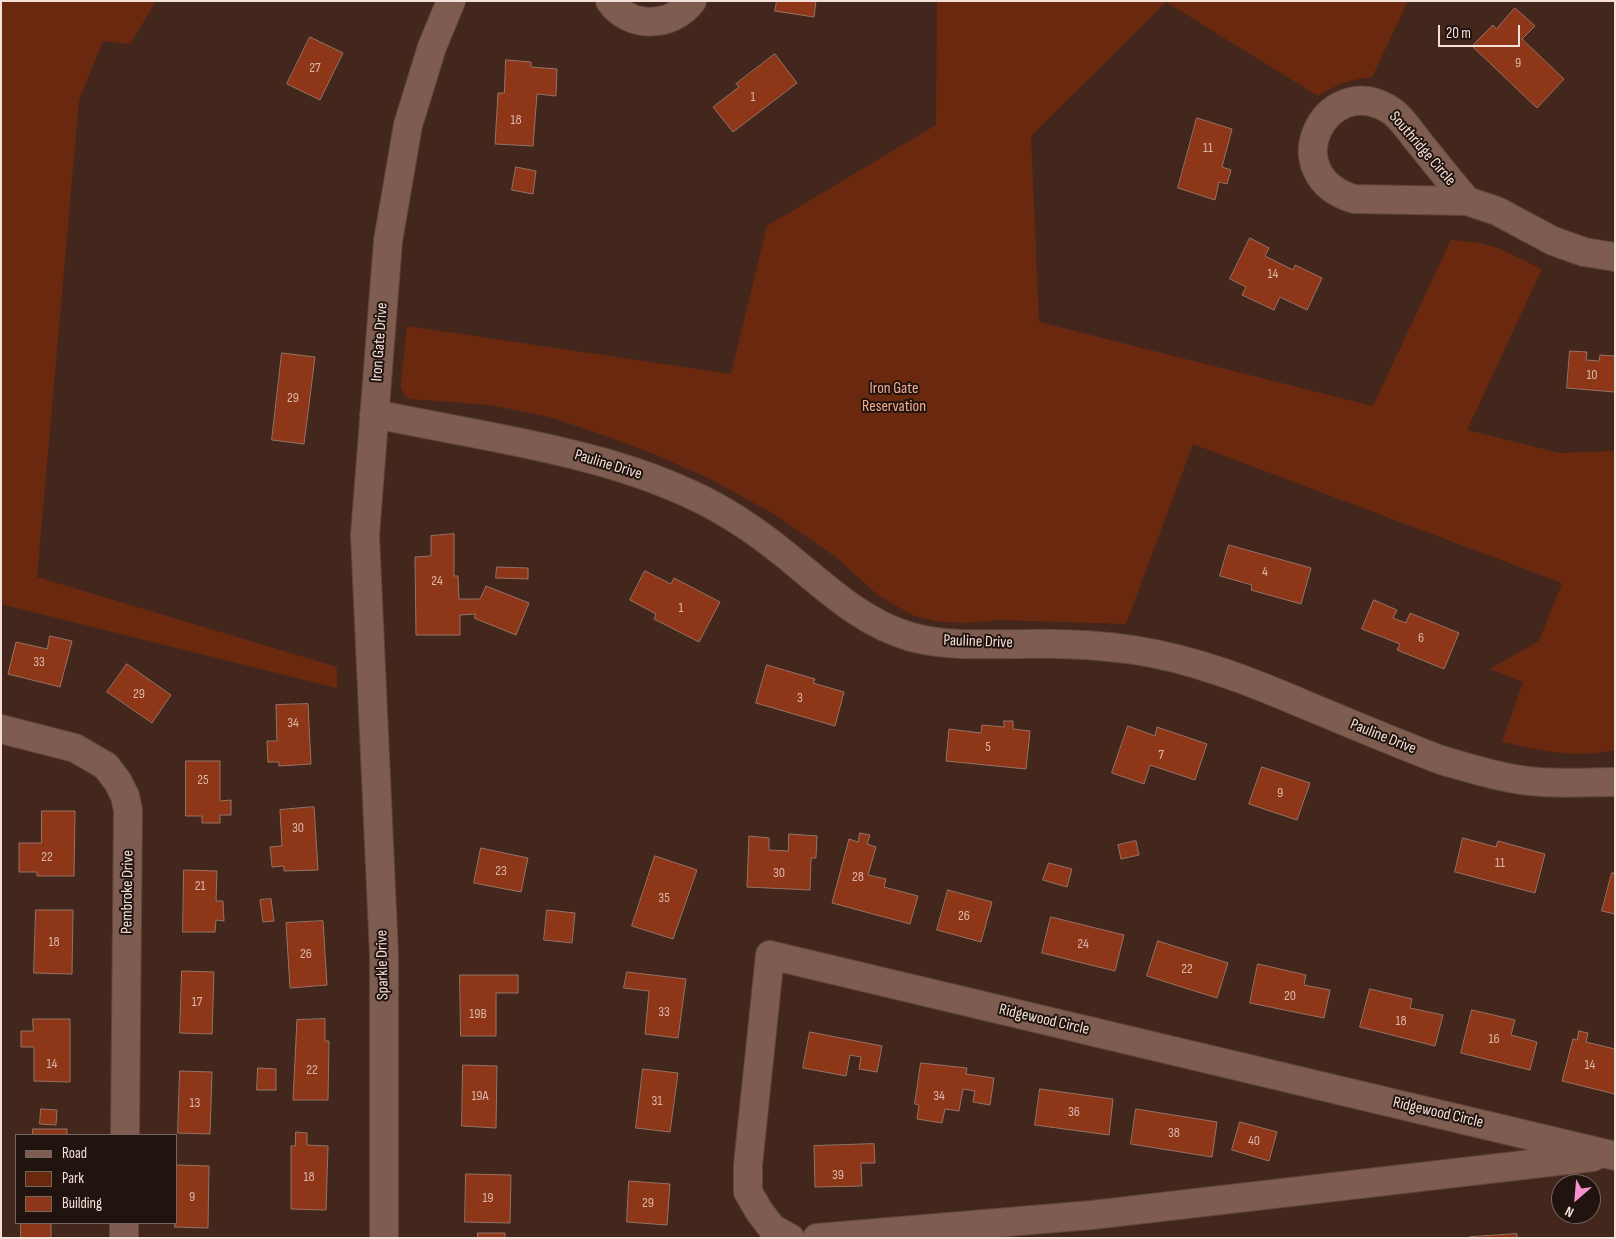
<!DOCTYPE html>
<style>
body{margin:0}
#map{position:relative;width:1616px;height:1239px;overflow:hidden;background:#44271c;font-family:"Sofia Sans Condensed",sans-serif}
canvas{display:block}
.frame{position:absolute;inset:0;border:2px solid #f5e0d9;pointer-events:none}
.legend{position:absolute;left:15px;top:1134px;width:162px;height:90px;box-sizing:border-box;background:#21140f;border:1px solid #766660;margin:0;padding:6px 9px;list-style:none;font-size:15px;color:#f5e0d9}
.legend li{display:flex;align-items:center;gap:10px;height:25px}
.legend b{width:25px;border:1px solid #766660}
.north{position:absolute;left:1551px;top:1174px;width:50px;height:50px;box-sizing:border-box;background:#21140f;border:1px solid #766660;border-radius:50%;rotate:207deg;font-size:14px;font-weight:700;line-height:20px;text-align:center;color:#f5e0d9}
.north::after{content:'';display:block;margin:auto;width:18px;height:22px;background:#f690d0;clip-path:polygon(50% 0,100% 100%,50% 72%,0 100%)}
.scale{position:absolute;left:1438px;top:25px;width:82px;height:22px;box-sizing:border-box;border:2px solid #f5e0d9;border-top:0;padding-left:6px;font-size:15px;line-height:18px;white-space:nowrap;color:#f5e0d9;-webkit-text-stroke:4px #21140f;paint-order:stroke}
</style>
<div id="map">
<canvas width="1616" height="1239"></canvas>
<div class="frame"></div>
<ul class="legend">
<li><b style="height:6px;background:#7e5c4f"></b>Road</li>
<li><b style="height:14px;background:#6a290e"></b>Park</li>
<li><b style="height:14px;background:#8d3618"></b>Building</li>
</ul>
<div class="north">N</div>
<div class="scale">20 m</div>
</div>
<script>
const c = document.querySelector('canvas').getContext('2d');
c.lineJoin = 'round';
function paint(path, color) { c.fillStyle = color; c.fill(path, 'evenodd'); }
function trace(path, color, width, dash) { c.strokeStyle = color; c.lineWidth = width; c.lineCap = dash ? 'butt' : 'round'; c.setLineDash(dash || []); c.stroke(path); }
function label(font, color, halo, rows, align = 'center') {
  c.font = font + ' "Sofia Sans Condensed",sans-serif'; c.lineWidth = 4; c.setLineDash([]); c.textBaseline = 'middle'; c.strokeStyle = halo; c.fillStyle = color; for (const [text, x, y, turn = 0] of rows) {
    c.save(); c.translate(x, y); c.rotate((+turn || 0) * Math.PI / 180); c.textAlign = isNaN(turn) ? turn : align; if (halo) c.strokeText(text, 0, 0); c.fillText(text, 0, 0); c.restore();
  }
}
paint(new Path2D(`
 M1,1H156L130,44L103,41L79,100L37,577L337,667V688L1,604Z
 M937,1H1408L1372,77C1351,79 1335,85 1318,96L1166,2L1031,136L1039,322L1373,406L1451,240L1478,243L1498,248L1542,269L1467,430L1559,453L1615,451V750C1574,759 1541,750 1502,742L1523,682L1490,669L1539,641L1562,583L1193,444L1126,624L1000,620L962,623L935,621L912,615L878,595L837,558L774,514L708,478L654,454L606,436L550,417L490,405L410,399L405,395L401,388V382L407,326L731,374L767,226L936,125Z`), '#6a290e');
const building = new Path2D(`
 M777,1H816L814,17L775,11Z
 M1515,8L1535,26L1522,39L1564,79L1537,108L1472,46L1493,25L1496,29Z
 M310,37L343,53L320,100L287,84Z
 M775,54L797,83L733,132L713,107L739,87L736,84Z
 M506,60L531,62V67L557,69L556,96L537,94L533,146L495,144L498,93H504Z
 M1197,118L1232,129L1222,167L1231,170L1227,184L1219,182L1215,200L1178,188Z
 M516,167L536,171L533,194L512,190Z
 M1250,238L1269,248L1265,256L1293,270L1295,265L1322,278L1307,310L1280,297L1274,310L1242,295L1246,287L1230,279Z
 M1570,351L1587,352L1586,360L1599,361L1600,355L1615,356V392L1567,388Z
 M282,353L315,357L304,444L272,440Z
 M454,534V576H458L459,599H480L486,586L529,603L516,635L474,618L476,614L460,615V635H416L415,557L431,556V536Z
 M1229,545L1311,568L1301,604L1251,590L1252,585L1220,576Z
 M497,567L528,568V579L496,578Z
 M645,571L671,584L674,578L720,602L699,642L654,619L656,614L630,600Z
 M1374,600L1397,610L1393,618L1406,623L1410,613L1459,633L1444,669L1397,650L1400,644L1362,629Z
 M50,636L72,641L60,687L8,674L16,642L47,649Z
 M127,664L171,695L152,723L107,692Z
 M767,665L815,679L813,683L844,692L835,726L756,703Z
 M308,704L311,764L279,766V762H268L267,741H277L276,705Z
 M1004,721H1013V729L1030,731L1026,769L946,761L949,729L981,733L982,725L1004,727Z
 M1128,726L1155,736L1157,727L1207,744L1195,780L1150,765L1144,784L1112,773Z
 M186,761H220V801L231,800V815H220V823H202V816H186Z
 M1262,767L1310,783L1297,820L1249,804Z
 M314,807L318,870L284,871V866L272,867L270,847L282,846L280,810Z
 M42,811H75L74,876H37V872H19V843H41Z
 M860,833L870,835L867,844L876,847L868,875L886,879L884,887L918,896L910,924L832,903L849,839L858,842Z
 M789,834L817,836L816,858H811L810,890L747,887L749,836L769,838V850L788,851Z
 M1463,838L1496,847L1498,841L1545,854L1535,893L1455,872Z
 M1136,841L1139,855L1121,859L1118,845Z
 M481,848L528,858L521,892L474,883Z
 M655,856L697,870L673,939L632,926Z
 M1049,863L1072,869L1067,887L1043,880Z
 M184,870L217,871L216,901H223L224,921L216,920L215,932H183Z
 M1612,873H1615V914L1602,911Z
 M948,890L992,902L981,942L937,930Z
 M271,899L274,921L263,922L260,900Z
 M36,910H73L72,974L34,973Z
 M547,910L575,913L572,943L544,940Z
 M1051,917L1124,935L1115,971L1042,953Z
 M323,921L327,985L290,988L286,923Z
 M1158,941L1228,963L1217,998L1147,976Z
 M1258,964L1306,975L1304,985L1330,990L1324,1018L1250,1003Z
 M182,971L214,972L212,1034L180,1033Z
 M627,972L686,979L678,1038L645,1034L649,991L624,988Z
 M460,975H518V993H496V1036H461Z
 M1370,989L1412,999L1410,1008L1443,1015L1435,1046L1360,1027Z
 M1472,1010L1515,1020L1511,1035L1537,1042L1530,1070L1461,1053Z
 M33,1019H70V1082L34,1081V1047H21V1031H33Z
 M325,1019V1041H329L328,1100H293L297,1020Z
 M1579,1031L1588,1033L1586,1042L1615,1049V1094L1562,1081L1573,1039L1577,1040Z
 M810,1032L882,1046L877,1072L859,1069L861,1057L850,1055L846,1076L803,1068Z
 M921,1063L967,1068L966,1074L994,1078L990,1105L973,1102L975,1091L963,1089L959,1111L945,1109L942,1123L917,1119L919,1105L915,1104Z
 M463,1065L497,1066L496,1128L462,1126Z
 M258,1068L276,1069V1090H257Z
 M643,1069L678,1073L670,1132L636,1128Z
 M180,1071L212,1072L210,1134L178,1133Z
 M1040,1089L1113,1099L1109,1135L1035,1125Z
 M41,1109L57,1110L56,1125L40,1124Z
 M1136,1109L1217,1122L1212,1157L1131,1144Z
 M1240,1122L1277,1132L1269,1161L1232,1150Z
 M33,1129H67V1135H33Z
 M296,1132L307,1133V1145L328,1146L326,1210L291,1209V1146H295Z
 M874,1144L875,1163H861L862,1186L815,1187L814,1146Z
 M176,1165L209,1166L208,1228L175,1227Z
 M466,1174L511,1175L510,1223L465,1222Z
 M629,1181L670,1184L667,1225L627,1222Z
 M21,1223H51V1238H21Z
 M478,1233H505V1238H478Z
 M1517,1234V1238H1471L1470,1237Z`);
paint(building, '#8d3618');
trace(building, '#967267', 1);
const minor = new Path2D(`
 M610,1C629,29 672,28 692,1
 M1467,201C1450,181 1434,161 1418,141C1409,130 1400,115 1387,108C1325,73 1274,174 1354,199L1467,201L1497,211L1553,241L1584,252L1615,257
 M374,414C416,422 457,430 498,438C573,453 648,470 716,507C741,521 765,538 787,556C825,587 862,623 911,637C947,647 988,644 1025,644C1061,643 1098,645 1134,650C1194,659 1252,682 1308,706C1352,724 1396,743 1441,760C1465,767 1490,775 1515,779C1548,785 1582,782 1615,782
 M1,729L75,748L106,766L118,782L125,796L128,810L125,1135
 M124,1238V1223
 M384,1238V955L365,535L388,241L408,125L432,47L451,1
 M790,1238L772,1228L759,1211L748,1192V1165L770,955L1615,1156
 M817,1238L1092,1215L1593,1157`);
trace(minor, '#5f453c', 30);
trace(minor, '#7e5c4f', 28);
label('14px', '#dbb6a9', null, [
 ["9",1518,63],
 ["27",315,68],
 ["1",753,97],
 ["18",516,120],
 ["11",1208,148],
 ["14",1273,274],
 ["10",1592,375],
 ["29",293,398],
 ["4",1265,572],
 ["24",437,581],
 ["1",681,608],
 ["6",1421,638],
 ["33",39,662],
 ["29",139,694],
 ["3",800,698],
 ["34",293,723],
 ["5",988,747],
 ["7",1161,755],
 ["25",203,780],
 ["9",1280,793],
 ["30",298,828],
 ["22",47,857],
 ["11",1500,863],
 ["23",501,871],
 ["30",779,873],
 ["28",858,877],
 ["21",200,886],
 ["35",664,898],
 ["26",964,916],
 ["18",54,942],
 ["24",1083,944],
 ["26",306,954],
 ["22",1187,969],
 ["20",1290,996],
 ["17",197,1002],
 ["33",664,1012],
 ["19B",478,1014],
 ["18",1401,1021],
 ["16",1494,1039],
 ["14",52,1064],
 ["14",1590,1065],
 ["22",312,1070],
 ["19A",480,1096],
 ["34",939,1096],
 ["31",657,1101],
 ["13",195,1103],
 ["36",1074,1112],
 ["38",1174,1133],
 ["40",1254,1141],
 ["39",838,1175],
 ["18",309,1177],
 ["9",192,1197],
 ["19",488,1198],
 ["29",648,1203]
]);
label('16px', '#f5e0d9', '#21140f', [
 ["Southridge Circle",1422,149,49],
 ["Iron Gate Drive",380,342,-86],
 ["Pauline Drive",608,465,17],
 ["Pauline Drive",978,642,2],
 ["Pauline Drive",1383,737,22],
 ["Pembroke Drive",128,892,-89],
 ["Sparkle Drive",383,965,-91],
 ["Ridgewood Circle",1044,1020,13],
 ["Ridgewood Circle",1438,1113,13]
]);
label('16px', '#f5ac91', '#21140f', [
 ["Iron Gate",894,389],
 ["Reservation",894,407]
]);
</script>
